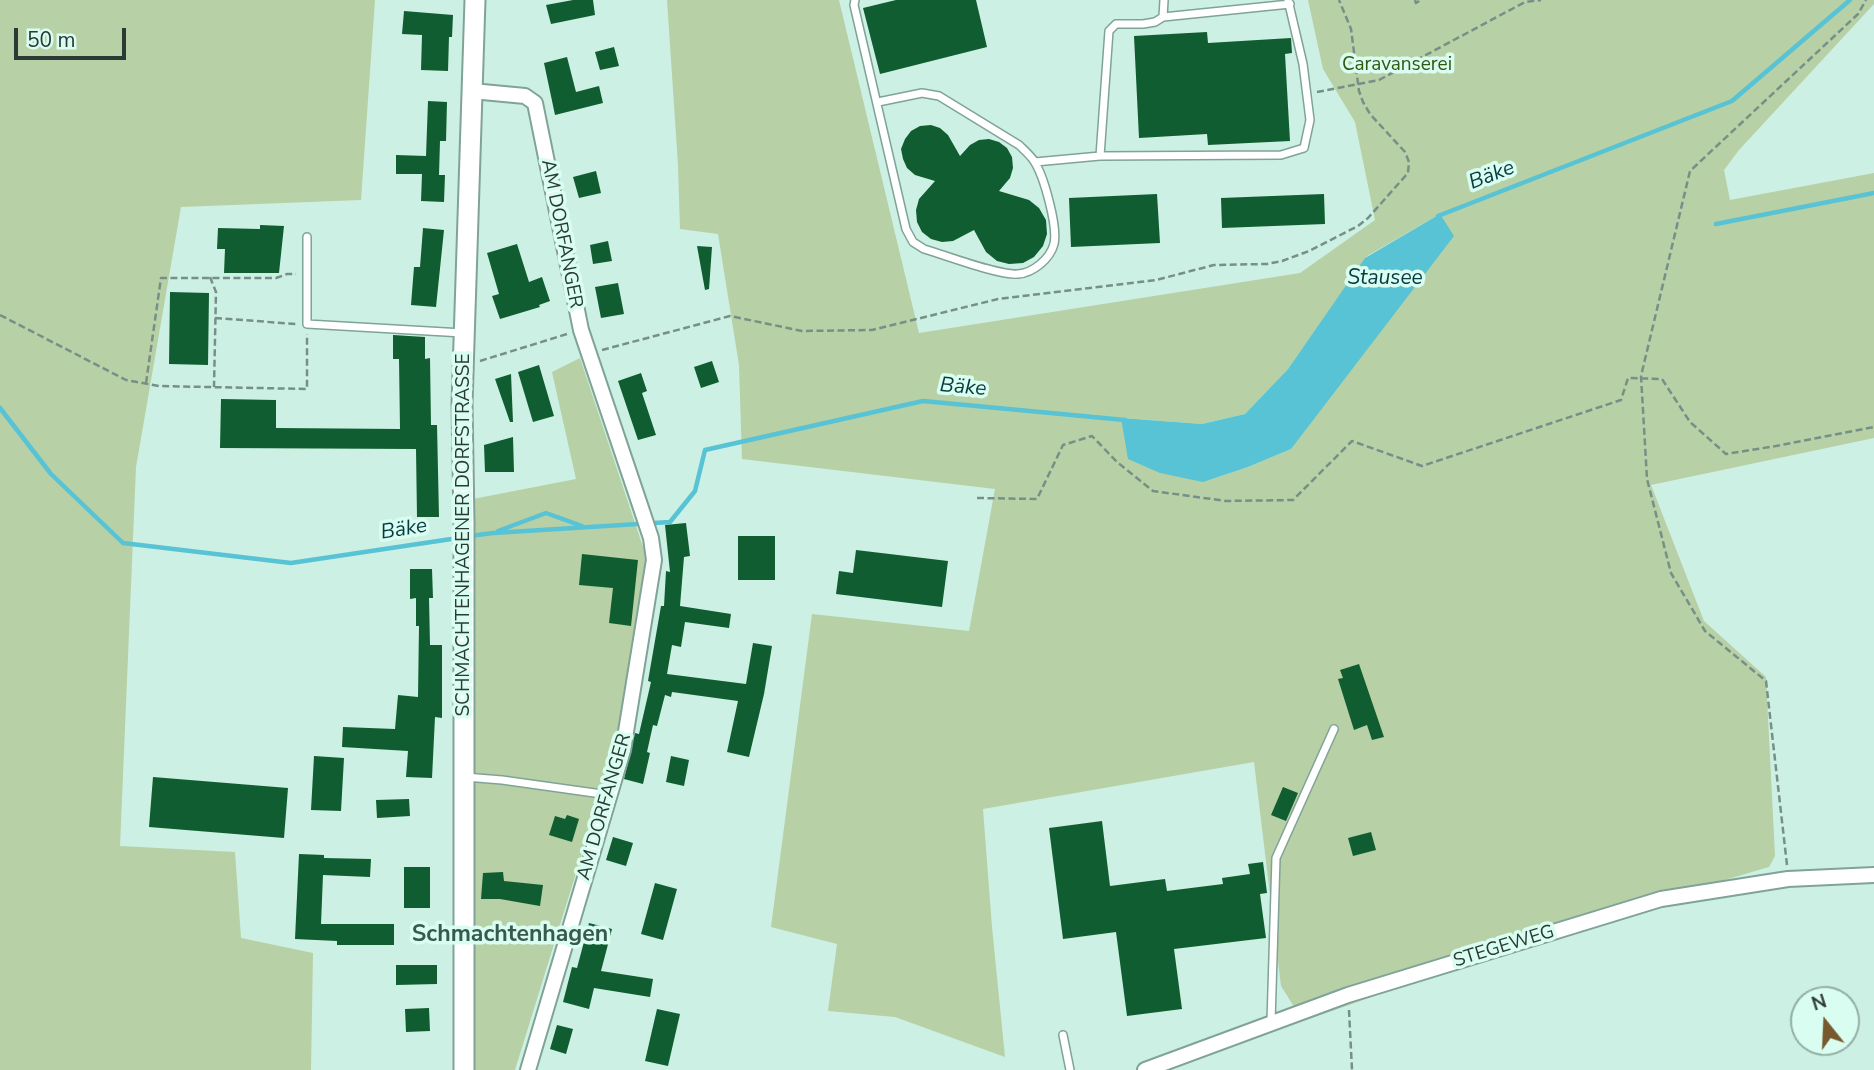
<!DOCTYPE html>
<meta charset="utf-8">
<style>
body{margin:0}
#map{position:relative;width:1874px;height:1070px;overflow:hidden;background:#ccf0e3;font-family:"Nunito Sans",sans-serif}
canvas{display:block}
.north{position:absolute;left:1790px;top:986px;width:70px;height:70px;box-sizing:border-box;background:#d9fdf0;border:2px solid #93afa5;border-radius:50%;rotate:342deg;font-size:19px;font-weight:700;line-height:28px;text-align:center;color:#2b3a35}
.north::after{content:'';display:block;margin:auto;width:24px;height:32px;background:#77592d;clip-path:polygon(50% 0,100% 100%,50% 72%,0 100%)}
.scale{position:absolute;left:14px;top:28px;width:112px;height:32px;box-sizing:border-box;border:4px solid #2b3a35;border-top:0;padding-left:9px;font-size:21px;line-height:24px;white-space:nowrap;color:#2b3a35;-webkit-text-stroke:5px #d9fdf0;paint-order:stroke}
</style>
<div id="map">
<canvas width="1874" height="1070"></canvas>
<div class="north">N</div>
<div class="scale">50 m</div>
</div>
<script>
const c = document.querySelector('canvas').getContext('2d');
c.lineJoin = 'round';
function paint(path, color) { c.fillStyle = color; c.fill(path, 'evenodd'); }
function trace(path, color, width, dash) { c.strokeStyle = color; c.lineWidth = width; c.lineCap = dash ? 'butt' : 'round'; c.setLineDash(dash || []); c.stroke(path); }
function label(font, color, halo, rows, align = 'center') {
  c.font = font + ' "Nunito Sans",sans-serif'; c.lineWidth = 7; c.setLineDash([]); c.textBaseline = 'middle'; c.strokeStyle = halo; c.fillStyle = color; for (const [text, x, y, turn = 0] of rows) {
    c.save(); c.translate(x, y); c.rotate((+turn || 0) * Math.PI / 180); c.textAlign = isNaN(turn) ? turn : align; if (halo) c.strokeText(text, 0, 0); c.fillText(text, 0, 0); c.restore();
  }
}
paint(new Path2D(`
 M0,0H375L361,200L181,207L136,467L120,846L235,852L241,938L313,953L311,1070H0Z
 M667,0H839L919,333L1300,273L1375,220L1355,122L1323,69L1308,0H1874V4L1739,150L1724,170L1730,200L1874,173V438L1651,485L1704,621L1766,677L1775,856L1769,867L1608,914L1303,1021L1281,986L1254,762L983,809L992,927L1005,1057L895,1017L828,1011L837,944L771,927L812,614L969,631L995,489L742,459L739,365L718,234L680,229L678,165ZM1440,214L1291,449L1248,467L1209,480L1122,418L1202,424L1245,414L1288,369L1367,256Z
 M580,358L646,556L616,744L515,1070H472L473,499L576,479L552,372Z`), '#b7d0a6');
paint(new Path2D(`
 M1440,214L1454,236L1291,449L1248,467L1203,482L1160,473L1128,459L1121,418L1202,424L1245,414L1288,369L1365,258Z`), '#57c3d5');
trace(new Path2D(`
 M1438,216L1732,101L1850,0
 M1716,224L1874,193
 M0,408L51,474L123,543L291,563L458,538
 M498,531L546,513L582,526
 M470,536L493,533L670,522L695,491L705,450L923,401L1125,420`), '#57c3d5', 4.5);
paint(new Path2D(`
 M573,0H593L595,15L551,24L546,5Z
 M896,0H976L987,47L880,74L863,8Z
 M404,11L453,15L452,37H449L448,71L421,70L422,35L402,34Z
 M1207,32L1208,43L1291,38L1292,53L1285,54L1290,141L1208,145L1207,134L1139,138L1134,36Z
 M614,47L619,66L600,70L595,52Z
 M567,57L576,92L599,86L603,103L555,115L544,63Z
 M428,101L447,102L446,141H440L439,175H445L444,202L421,201L422,174H396V155L426,156Z
 M931,125L940,128L948,135L960,156L970,145L979,140L989,139L999,142L1007,148L1012,157L1013,168L1010,178L999,191L1029,200L1039,208L1046,220L1047,234L1043,246L1034,257L1023,263L1009,264L997,261L986,252L974,230L953,241L942,242L931,239L922,232L917,222L916,210L919,199L935,181L915,175L907,168L903,159L901,149L905,139L911,131L920,126Z
 M596,171L601,193L579,198L573,177Z
 M1157,194L1160,243L1071,247L1069,198Z
 M1324,194L1325,224L1222,228L1221,198Z
 M260,225L284,226L279,273H224L225,249H217L218,228L260,229Z
 M423,228L444,230L436,307L411,305L414,267H420Z
 M608,241L612,261L593,264L590,245Z
 M517,244L529,282L542,277L550,301L539,305L540,307L500,319L492,296L499,294L487,253Z
 M697,246L712,247L709,289L705,290Z
 M618,283L624,314L601,318L595,287Z
 M170,292L209,293L208,365L169,364Z
 M393,335L425,337V359L430,358L431,425H437L439,517H417L416,449L220,448L221,399L276,400V428L400,429L399,359H393Z
 M712,361L719,382L701,388L694,367Z
 M539,365L554,416L533,422L518,372Z
 M641,373L647,391L642,393L656,435L638,440L618,381Z
 M511,374L513,422H510L495,379Z
 M513,437L514,472H485L484,445Z
 M686,523L690,556L684,557L680,606L731,614L729,628L685,622L681,647L672,645L667,674L746,684L753,643L772,646L764,694L749,757L727,752L738,701L672,692L671,697L665,695L657,726L653,725L647,752L650,753L643,784L624,779L635,733L639,734L651,682L648,681L661,606H664L666,571L670,572L665,525Z
 M738,536H775V580H738Z
 M856,550L948,561L942,607L836,594L839,571L853,573Z
 M582,554L638,560L631,626L609,623L613,588L579,585Z
 M410,569H432L433,598H429L430,645H442V718L435,717L432,778L406,777L408,751L342,747L343,727L395,729L398,695L418,697L419,626H416V598L410,599Z
 M1359,664L1384,737L1372,740L1367,725L1354,730L1338,679L1343,678L1340,670Z
 M314,756L344,758L341,811L311,810Z
 M671,756L689,760L684,786L666,782Z
 M153,777L288,788L284,838L149,827Z
 M1283,787L1298,793L1286,821L1271,815Z
 M409,799L410,816L377,818L376,800Z
 M567,815L579,819L572,842L549,835L555,816L565,819Z
 M1102,821L1110,886L1165,879L1167,891L1223,884L1222,878L1250,874L1248,864L1263,862L1267,893L1260,894L1266,938L1174,949L1182,1009L1127,1016L1116,932L1063,939L1049,828Z
 M1371,832L1376,850L1353,856L1348,838Z
 M613,837L633,843L626,866L606,860Z
 M299,854L324,855V858L371,859L370,877L323,875L321,924H394V945H337V941L295,939Z
 M404,867H430V908H404Z
 M503,872L504,881L543,885L540,906L500,899H481L483,873Z
 M655,883L677,889L663,940L641,934Z
 M589,923L612,929L601,971L653,979L650,997L594,988L589,1009L563,1002L572,967L577,968Z
 M396,965H437V984L396,985Z
 M429,1008L430,1031L406,1032L405,1009Z
 M657,1009L680,1014L668,1066L645,1061Z
 M557,1025L573,1029L566,1054L550,1049Z`), '#105d31');
const lane = new Path2D(`
 M855,0L854,5L906,229L913,242L924,249C945,255 1000,276 1018,274C1033,273 1050,259 1054,244C1058,227 1044,176 1034,161C1030,155 1024,150 1019,145L939,96L922,93L878,102
 M1163,17L1290,4
 M1100,156L1109,31L1116,24H1143L1155,22L1163,17L1164,0
 M1035,162L1100,156L1281,155L1304,148L1310,120L1303,64L1288,0
 M307,237V324L463,333
 M465,777L502,780L609,795
 M1271,1022L1276,858L1334,729
 M1063,1035L1070,1070`);
const street = new Path2D(`
 M472,91L525,96L535,103L581,330L640,505L651,538L654,560L623,750L528,1070
 M1145,1070L1348,995L1661,899L1788,879L1874,875`);
const secondary = new Path2D(`
 M464,1070V523L462,404L475,0`);
trace(lane, '#80a397', 10);
trace(street, '#80a397', 18);
trace(secondary, '#80a397', 23);
trace(new Path2D(`
 M1415,0L1416,3L1421,0
 M1317,92L1379,80L1525,2L1541,0
 M210,277L216,292L214,387
 M0,315L126,380L159,386L307,389V334
 M215,318L296,324
 M602,350L730,316L802,331L872,330L998,299L1156,280L1214,265L1267,264L1282,261L1309,251L1358,226L1368,218L1408,173L1409,162L1405,152L1370,114L1363,102L1359,91L1351,29L1339,0
 M480,361L567,334
 M146,383L161,278H276L287,274H296
 M977,498L1037,499L1063,445L1092,436L1117,462L1153,491L1226,501L1293,500L1352,441L1422,466L1621,400L1628,378L1662,379L1690,422L1726,454L1776,446L1874,427
 M1787,865L1766,681L1705,631L1671,573L1647,479L1641,376L1690,171L1858,14L1866,0
 M1349,1010L1352,1070`), '#779087', 2.5, [7, 3.5]);
trace(lane, '#fff', 7);
trace(street, '#fff', 14);
trace(secondary, '#fff', 19);
label('19px', '#32560f', '#d9fdf0', [
 ["Caravanserei",1397,65]
]);
label('19px', '#2b3a35', '#d9fdf0', [
 ["AM DORFANGER",561,234,79],
 ["SCHMACHTENHAGENER DORFSTRASSE",464,535,-90],
 ["AM DORFANGER",605,807,-74],
 ["STEGEWEG",1504,947,-17]
]);
label('italic 21px', '#063a42', '#d9fdf0', [
 ["Bäke",1492,176,-21],
 ["Stausee",1385,279],
 ["Bäke",963,388,5],
 ["Bäke",404,530,-9]
]);
label('bold 23px', '#39594e', '#d9fdf0', [
 ["Schmachtenhagen",510,935]
]);
</script>
